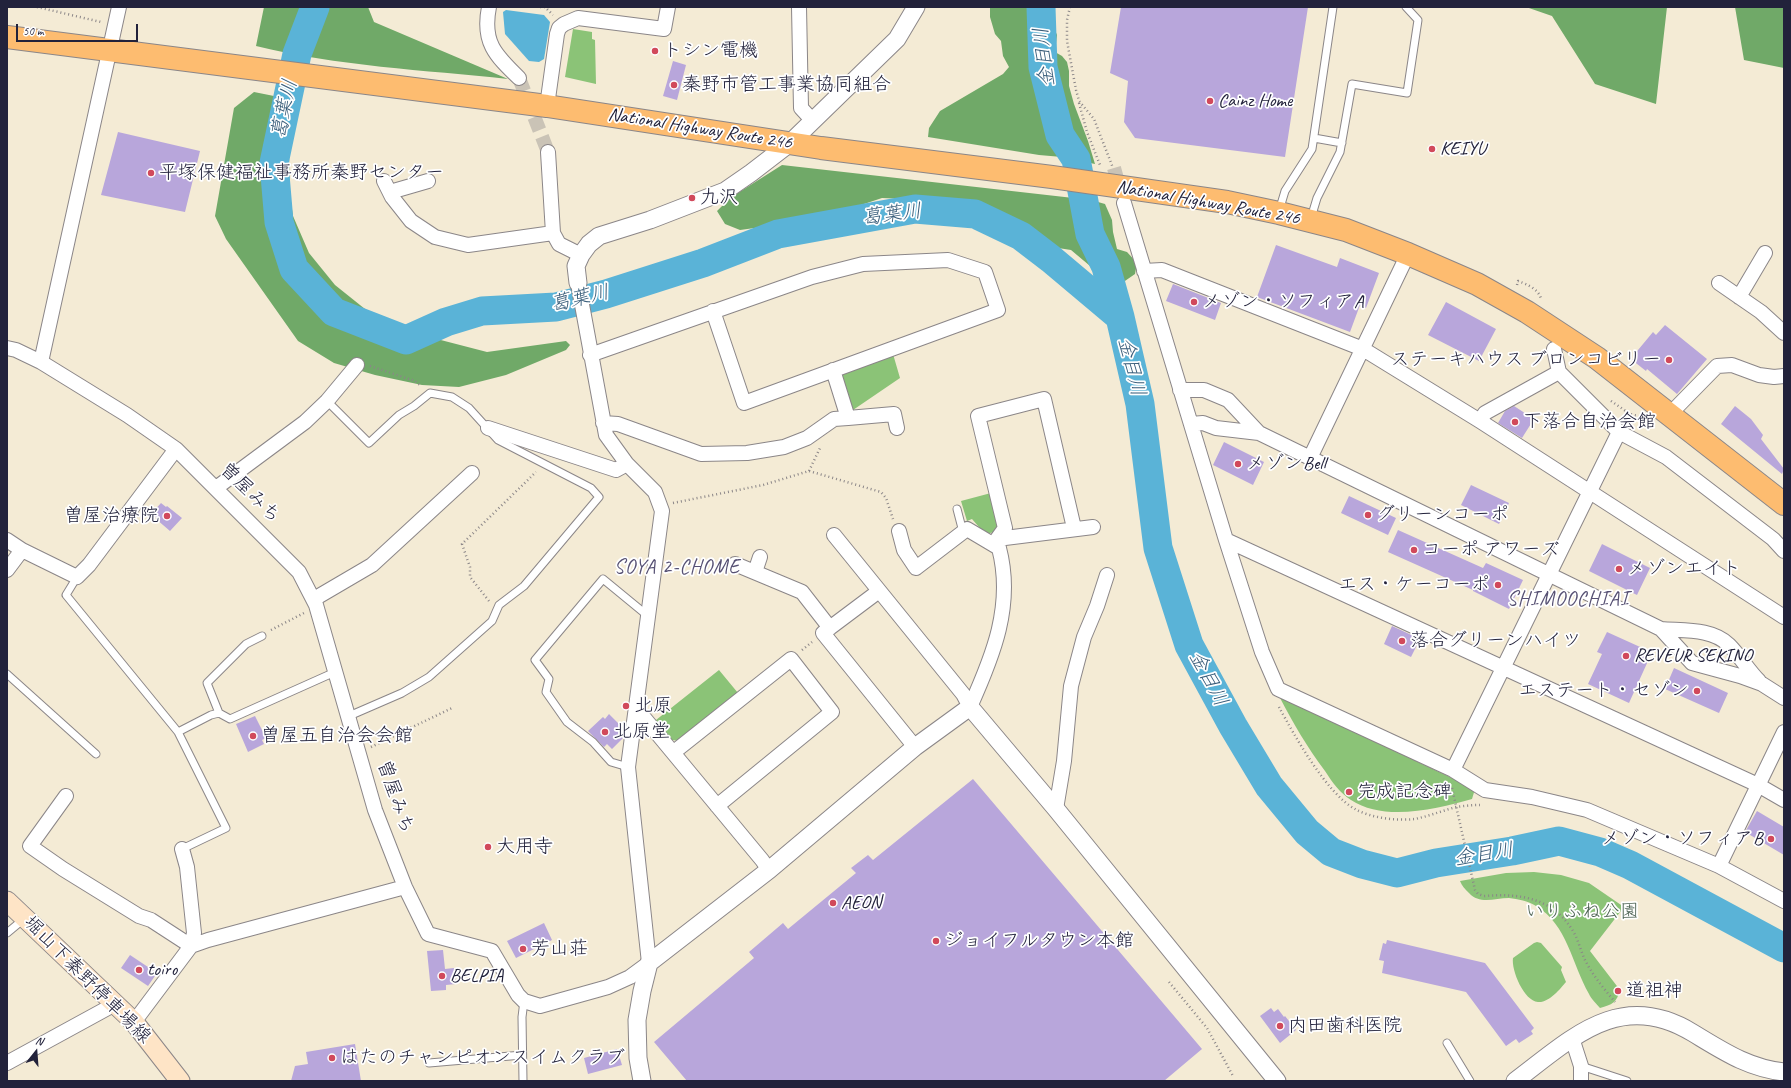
<!DOCTYPE html>
<meta charset="utf-8">
<style>
body{margin:0}
#map{position:relative;width:1791px;height:1088px;overflow:hidden;background:#f4ebd5;font-family:Caveat,sans-serif}
canvas{display:block}
.frame{position:absolute;inset:0;border:8px solid #22223b;pointer-events:none}
.north{position:absolute;left:16px;top:1032px;width:40px;height:40px;-webkit-text-stroke:3px #fff;paint-order:stroke;rotate:17deg;font-size:11px;font-weight:700;line-height:16px;text-align:center;color:#22223b}
.north::after{content:'';display:block;margin:auto;width:14px;height:18px;background:#22223b;clip-path:polygon(50% 0,100% 100%,50% 72%,0 100%)}
.scale{position:absolute;left:16px;top:24px;width:122px;height:18px;box-sizing:border-box;border:2px solid #22223b;border-top:0;padding-left:5px;font-size:12px;line-height:14px;white-space:nowrap;color:#22223b;-webkit-text-stroke:3px #fff;paint-order:stroke}
</style>
<div id="map">
<canvas width="1791" height="1088"></canvas>
<div class="frame"></div>
<div class="north">N</div>
<div class="scale">50 m</div>
</div>
<script>
const c = document.querySelector('canvas').getContext('2d');
c.lineJoin = 'round';
function paint(path, color) { c.fillStyle = color; c.fill(path, 'evenodd'); }
function trace(path, color, width, dash) { c.strokeStyle = color; c.lineWidth = width; c.lineCap = dash ? 'butt' : 'round'; c.setLineDash(dash || []); c.stroke(path); }
function label(font, color, halo, rows, align = 'center') {
  c.font = font + ' Caveat,"Klee One",sans-serif'; c.lineWidth = 3.5; c.setLineDash([]); c.textBaseline = 'middle'; c.strokeStyle = halo; c.fillStyle = color; for (const [text, x, y, turn = 0] of rows) {
    c.save(); c.translate(x, y); c.rotate((+turn || 0) * Math.PI / 180); c.textAlign = isNaN(turn) ? turn : align; if (halo) c.strokeText(text, 0, 0); c.fillText(text, 0, 0); c.restore();
  }
}
paint(new Path2D(`
 M573,29L592,32V39L595,40L596,84L565,77Z
 M893,354L900,378L853,410L841,379L844,371Z
 M991,493L998,526L995,532L985,534L972,519L967,521L961,501Z
 M719,670L738,693L680,741L672,740L656,720Z
 M1279,696L1475,789L1472,799C1437,809 1384,822 1351,800C1340,793 1332,782 1325,771C1307,747 1293,723 1279,696Z
 M1534,872L1561,875L1589,883L1624,907L1590,951L1620,990C1617,1002 1612,1005 1600,1008C1596,1003 1591,999 1589,994C1572,964 1567,924 1536,906C1528,901 1518,899 1509,898C1495,898 1480,905 1469,893C1465,889 1462,886 1460,881L1506,873Z
 M1537,942L1541,943L1562,967L1561,970L1566,982C1560,989 1549,1003 1538,1002C1524,1001 1511,970 1513,958L1534,943Z`), '#8bc377');
paint(new Path2D(`
 M264,7H368L374,22L508,79C425,70 336,66 256,46Z
 M990,7H1055L1052,23L1057,35L1055,52L1062,56L1067,62L1069,71V86L1074,104L1088,141L1095,164L1062,157L1039,155L928,137L929,128L940,111L1003,74L1009,67L1003,56L1001,41L995,34L990,17Z
 M1526,7H1667L1656,104L1595,84L1552,16Z
 M1735,7H1784V68L1744,60Z
 M254,92L284,98L288,113L290,195L293,216L309,253L335,285L370,313L433,338L487,352L566,341L570,345L566,350L506,375L459,387L422,385L375,375L334,363L298,341L226,239L215,216L234,108Z
 M782,165L1091,200L1105,204L1112,220L1113,232L1117,249L1127,252L1137,263L1135,274L1122,283L1108,281L1071,250L1058,248L1009,216L969,204L928,200L882,198L828,216L791,223L740,230L725,224L717,211L730,198Z`), '#70a968');
paint(new Path2D(`
 M506,10L544,15L550,22L544,59L539,62L529,61L505,34L503,12Z`), '#5ab3d7');
trace(new Path2D(`
 M315,7L297,54L274,163L279,222L294,269L334,312L406,340L446,322L482,311L556,307L606,294L703,263L778,234L915,209L975,214L1021,236L1051,259L1120,317
 M1041,7L1043,67L1060,135L1076,159L1090,234L1106,267L1120,317L1140,404L1158,548L1189,645L1233,726L1269,786L1307,832L1331,852L1362,864L1397,873L1436,863L1512,851L1559,841L1600,852L1630,865L1784,948`), '#5ab3d7', 29);
paint(new Path2D(`
 M1121,7H1308L1285,157L1135,138L1124,122L1128,81L1110,73Z
 M673,61L686,65L677,100L663,96Z
 M118,132L200,151L185,212L101,195Z
 M1276,245L1337,267L1340,258L1379,273L1366,308L1360,305L1350,332L1257,297Z
 M1173,284L1221,303L1215,320L1166,301Z
 M1446,302L1496,329L1479,361L1428,335Z
 M1665,325L1707,359L1677,394L1647,369L1646,371L1632,360L1635,358L1633,356L1653,332L1656,335Z
 M1514,406L1534,419L1522,438L1498,423L1505,411Z
 M1735,406L1751,419L1763,435L1761,439L1784,469L1782,474L1721,424Z
 M1224,442L1264,462L1253,485L1213,465Z
 M1471,485L1509,503L1499,524L1461,505Z
 M1349,496L1396,518L1388,535L1341,513Z
 M161,503L166,507L167,506L182,518L170,531L156,519L157,518L152,513Z
 M1398,530L1483,568L1486,563L1523,580L1509,609L1473,591V590L1388,552Z
 M1602,544L1650,568L1637,595L1589,571Z
 M1392,626L1420,639L1411,657L1384,644Z
 M1607,632L1649,651L1645,659L1648,661L1629,703L1588,684L1602,654L1597,652Z
 M1674,668L1728,693L1719,713L1665,689Z
 M609,714L624,729L619,733L623,738L612,749L607,744L604,747L588,731L603,717L605,719Z
 M255,716L266,738L262,740L264,744L248,752L236,724Z
 M973,779L1202,1049L1164,1081H687L654,1042L754,958L749,952L783,923L788,929L856,873L851,868L868,855L873,860Z
 M1757,811L1784,827V855L1745,832Z
 M544,923L552,940L516,958L507,941Z
 M1387,940L1485,963L1534,1028L1531,1031L1533,1034L1519,1043L1516,1039L1506,1046L1466,992L1382,973L1384,961L1379,960L1383,943L1386,944Z
 M443,950L445,969L454,968L456,984L446,985V990L431,991L427,951Z
 M130,955L157,973L148,986L121,968Z
 M1271,1008L1274,1012L1278,1009L1284,1017L1285,1016L1296,1030L1280,1043L1260,1016Z
 M355,1044L361,1081H291L295,1066L308,1064L306,1052Z
 M617,1049L622,1065L588,1074L584,1058Z`), '#b8a6db');
trace(new Path2D(`
 M519,78L548,152
 M1114,168L1121,193`), '#cac3b6', 14, [14, 7]);
const service = new Path2D(`
 M1314,138L1342,143
 M1279,211L1285,191L1312,149L1333,7
 M1311,218L1317,198L1340,152L1352,84L1407,93L1418,20L1406,7
 M327,401L369,443L399,415L414,406L430,393L452,397L469,408L498,440L591,488L599,497L524,586L499,605L492,621L429,677L402,693L349,716
 M957,509L963,532
 M77,577L66,595L178,732L226,828L182,849
 M262,636L246,644L207,683L219,713L230,719L335,672
 M7,674L96,754
 M178,732L211,715L219,713
 M628,767L611,762L593,742L567,722L546,692L549,679L535,660L603,579L648,616
 M7,933L25,918
 M1447,1043L1470,1081
 M429,1063L522,1055
 M1581,1066L1627,1081
 M523,1081L522,1017L524,1001`);
const minor = new Path2D(`
 M489,7C482,42 495,55 519,78
 M799,7L801,108L813,121
 M547,106L557,34L559,28L564,24L578,18L664,29L668,7
 M548,152L553,233L559,244L581,255
 M384,181L392,197L411,221L435,237L468,245L553,233
 M390,192L428,181
 M1124,203L1226,540L1262,652L1278,689L1453,770L1485,790L1532,797L1587,810L1719,866L1784,901
 M1144,271L1162,270L1363,349L1480,421L1784,617
 M1719,283L1761,312L1784,333
 M1739,297L1765,253
 M7,348L16,350L41,362L127,415L176,449L299,572L316,605L375,810L405,887L428,934L492,951L518,995L524,1001L540,1006L608,987L630,977L649,963L628,767L662,511L655,492L627,464L606,435L578,283
 M1554,349L1559,372L1619,432L1666,457L1773,539L1784,551
 M590,355L812,277L863,264L948,260L985,272L998,310L744,403L713,311
 M41,362L119,7
 M1180,390H1204L1228,400L1259,433
 M1670,414L1717,366L1732,365L1759,375L1774,377L1784,376
 M848,418L894,414L897,428
 M1480,421L1485,413L1559,372
 M603,423L618,424L701,454L747,453L784,447L807,438L834,419L848,418L833,370
 M1191,424L1203,423L1216,428L1259,433L1661,629L1692,663L1740,676L1762,684L1784,698
 M488,428L616,470L627,464
 M1310,458L1408,254
 M216,488L305,422L327,401L357,365
 M899,531L904,550L916,568L967,529L999,548C1014,605 993,656 970,707
 M834,535L963,694L970,707
 M997,539L1093,527
 M7,540L22,550
 M1226,540L1758,785L1784,800
 M999,548L997,539L1005,528L978,416L1044,399L1074,528
 M735,564L802,592L830,628
 M7,570L22,550L77,577L89,565L176,449
 M755,572L760,557
 M879,591L823,633L915,747
 M314,599L372,565L472,473
 M1661,629C1683,631 1712,628 1729,645C1740,656 1748,670 1759,681
 M636,708L762,860L769,870
 M674,752L791,659L832,712L717,806
 M1453,770L1619,432
 M66,796L30,846L63,869L139,916L151,920L191,946
 M1056,809L1064,761L1071,686L1084,637L1097,606L1107,575
 M1719,866L1784,732
 M191,946L208,940L405,887
 M134,1022L191,946L194,933L187,867L182,849
 M1572,1038L1581,1066V1081
 M7,1063L115,1004`);
const tertiary = new Path2D(`
 M578,283L576,266L581,255L589,244L599,236L650,220L725,191L751,173L790,143L897,39L916,7
 M642,1081L638,1058L637,1020L642,991L649,963L769,870L915,747L970,707L1056,809L1277,1081
 M1515,1081C1571,1039 1620,988 1693,1033C1723,1051 1748,1068 1784,1072`);
const secondary = new Path2D(`
 M7,901L134,1022L180,1081`);
const trunk = new Path2D(`
 M7,37L547,106L821,148L1052,177L1227,202L1279,213L1346,230L1408,254L1477,284L1527,312L1597,358L1784,504`);
trace(service, '#8b8688', 9);
trace(minor, '#8b8688', 16);
trace(tertiary, '#8b8688', 19);
trace(secondary, '#8b8688', 21);
trace(trunk, '#8b8688', 24);
trace(new Path2D(`
 M37,7L101,22
 M540,7H545L553,15
 M1070,7L1067,20V41L1076,90L1079,101L1094,119L1113,168
 M1079,103L1087,132L1100,165
 M1517,285L1518,281C1526,284 1539,289 1541,299
 M370,366L415,381L421,386
 M1611,401L1630,414L1641,417
 M809,471L820,448
 M673,503L763,485L809,471L881,492L886,498L893,519
 M489,601L470,577V567L462,544L536,472
 M271,630L304,613
 M802,650L812,642
 M1279,707C1294,735 1327,794 1355,809C1371,818 1396,821 1415,819C1429,816 1442,811 1456,807C1464,806 1472,805 1480,805
 M371,747L452,708
 M1452,788L1475,890L1478,894L1484,896C1520,893 1553,898 1573,931C1579,941 1581,953 1586,962C1594,977 1605,990 1615,1002
 M1169,982L1207,1028L1233,1076`), '#8b8688', 2.5, [1, 3]);
trace(service, '#fff', 7);
trace(minor, '#fff', 14);
trace(tertiary, '#fff', 17);
trace(secondary, '#fee4c6', 19);
trace(trunk, '#fdbc70', 22);
for (const [x, y, r, color] of [
 [655,51,4,"#d1495b"],
 [674,85,4,"#d1495b"],
 [1210,101,4,"#d1495b"],
 [1432,149,4,"#d1495b"],
 [151,173,4,"#d1495b"],
 [692,198,4,"#d1495b"],
 [1194,302,4,"#d1495b"],
 [1669,360,4,"#d1495b"],
 [1515,422,4,"#d1495b"],
 [1238,464,4,"#d1495b"],
 [1368,515,4,"#d1495b"],
 [167,516,4,"#d1495b"],
 [1414,550,4,"#d1495b"],
 [1619,569,4,"#d1495b"],
 [1498,585,4,"#d1495b"],
 [1402,641,4,"#d1495b"],
 [1626,656,4,"#d1495b"],
 [1697,691,4,"#d1495b"],
 [626,706,4,"#d1495b"],
 [605,732,4,"#d1495b"],
 [253,736,4,"#d1495b"],
 [1349,792,4,"#d1495b"],
 [1771,839,4,"#d1495b"],
 [488,847,4,"#d1495b"],
 [833,903,4,"#d1495b"],
 [936,941,4,"#d1495b"],
 [523,949,4,"#d1495b"],
 [139,970,4,"#d1495b"],
 [442,976,4,"#d1495b"],
 [1618,991,4,"#d1495b"],
 [1280,1026,4,"#d1495b"],
 [332,1058,4,"#d1495b"]
]) { const dot = new Path2D(); dot.arc(x, y, r, 0, 2 * Math.PI); c.fillStyle = color; c.fill(dot); trace(dot, '#fff', 1.5); }
label('19px', '#22223b', '#fff', [
 ["トシン電機",663,51],
 ["秦野市管工事業協同組合",682,85],
 ["Cainz Home",1218,101],
 ["KEIYU",1440,149],
 ["平塚保健福祉事務所秦野センター",159,173],
 ["九沢",700,198],
 ["メゾン・ソフィアA",1202,302],
 ["ステーキハウス ブロンコビリー",1661,360,"right"],
 ["下落合自治会館",1523,422],
 ["メゾンBell",1246,464],
 ["グリーンコーポ",1376,515],
 ["曽屋治療院",159,516,"right"],
 ["コーポ アワーズ",1422,550],
 ["メゾンエイト",1627,569],
 ["エス・ケーコーポ",1490,585,"right"],
 ["落合グリーンハイツ",1410,641],
 ["REVEUR SEKINO",1634,656],
 ["エステート・セゾン",1689,691,"right"],
 ["北原",634,706],
 ["北原堂",613,732],
 ["曽屋五自治会会館",261,736],
 ["完成記念碑",1357,792],
 ["メゾン・ソフィアB",1763,839,"right"],
 ["大用寺",496,847],
 ["AEON",841,903],
 ["ジョイフルタウン本館",944,941],
 ["芳山荘",531,949],
 ["toiro",147,970],
 ["BELPIA",450,976],
 ["道祖神",1626,991],
 ["内田歯科医院",1288,1026],
 ["はたのチャンピオンスイムクラブ",340,1058]
], 'left');
label('19px', '#22223b', '#fff', [
 ["National Highway Route 246",700,129,9],
 ["National Highway Route 246",1208,203,10],
 ["曽屋みち",250,493,45],
 ["曽屋みち",395,797,71],
 ["堀山下秦野停車場線",87,980,45]
]);
label('19px', '#4c6253', '#fff', [
 ["いりふね公園",1582,912]
]);
label('italic 20px', '#385c79', '#fff', [
 ["金目川",1045,57,-97],
 ["葛葉川",285,109,-78],
 ["葛葉川",892,215,-7],
 ["葛葉川",580,299,-13],
 ["金目川",1131,367,76],
 ["金目川",1208,679,62],
 ["金目川",1484,855,-9]
]);
c.letterSpacing = '1px';
label('20px', '#565073', '#fff', [
 ["SOYA 2-CHOME",677,568],
 ["SHIMOOCHIAI",1568,600]
]);
c.letterSpacing = '0px';
</script>
